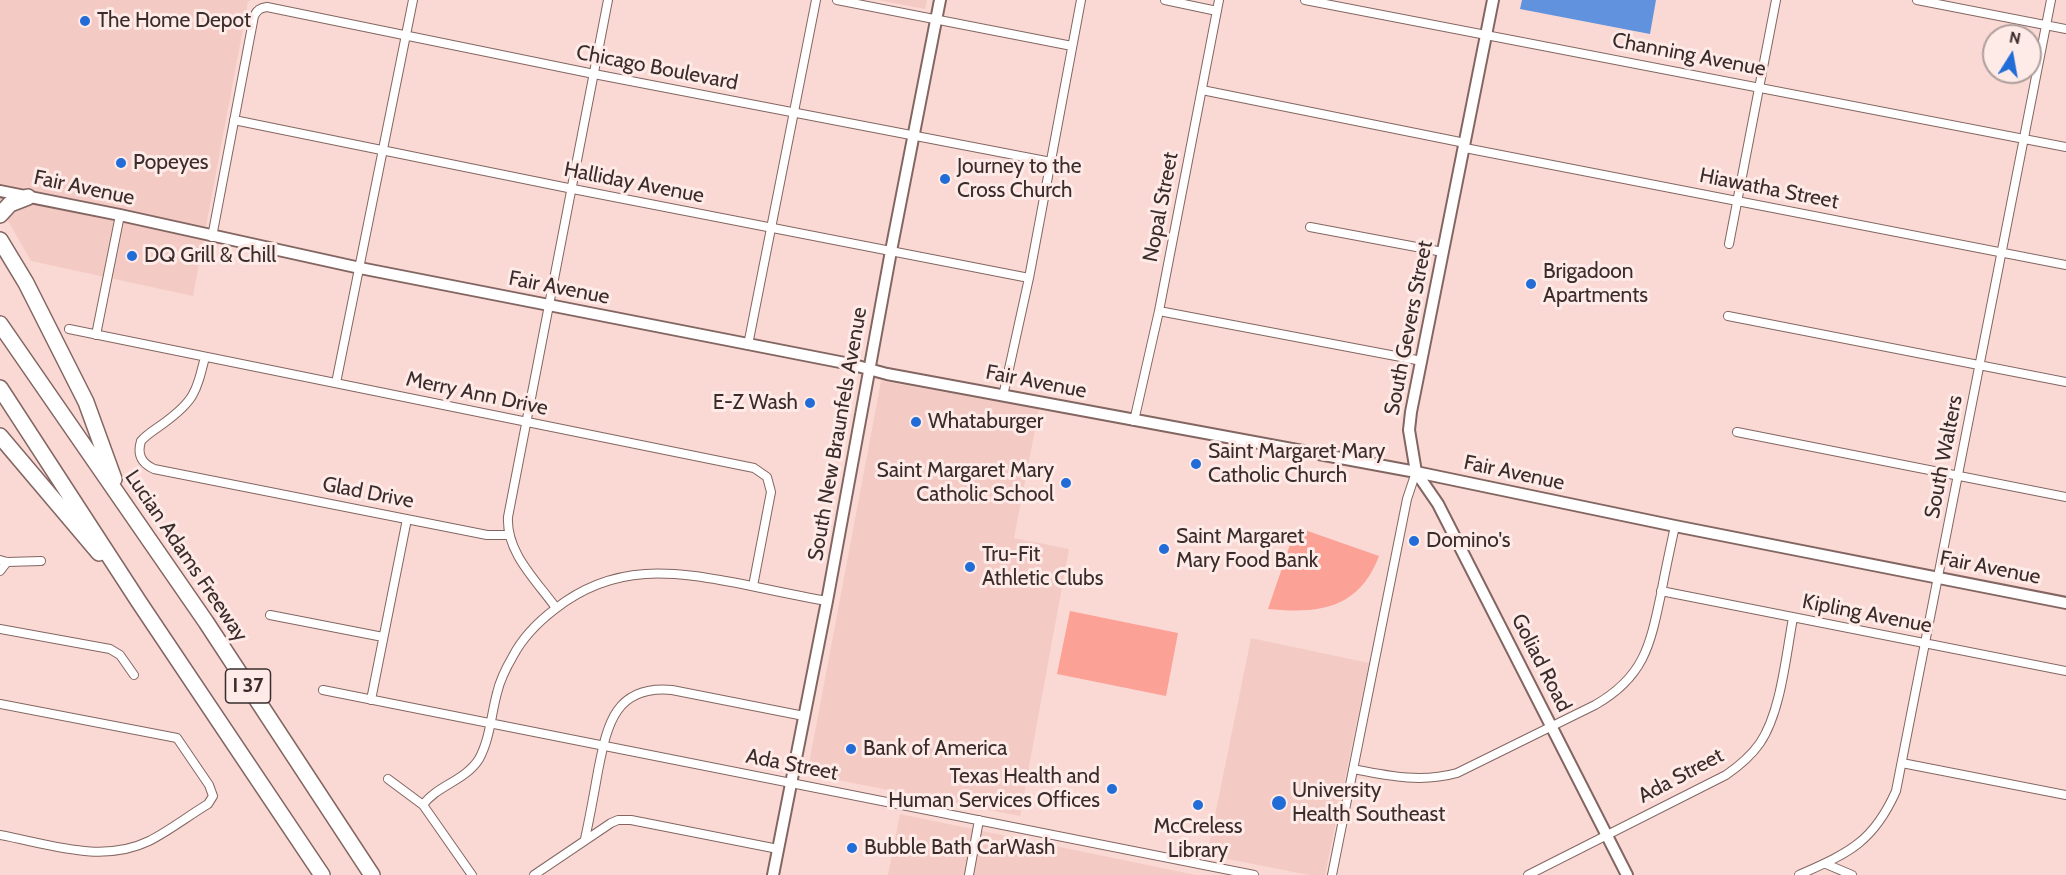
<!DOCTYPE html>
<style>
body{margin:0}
#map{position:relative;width:2066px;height:875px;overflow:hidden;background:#fad9d4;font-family:Cabin,sans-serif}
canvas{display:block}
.north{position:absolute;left:1982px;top:24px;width:60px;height:60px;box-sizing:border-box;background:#feeae7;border:2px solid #af9e9c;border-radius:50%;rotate:11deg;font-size:16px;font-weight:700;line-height:24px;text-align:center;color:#392c2b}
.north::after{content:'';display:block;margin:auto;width:21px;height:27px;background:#216cd7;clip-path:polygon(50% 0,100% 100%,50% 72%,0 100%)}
</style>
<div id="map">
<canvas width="2066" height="875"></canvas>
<div class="north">N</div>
</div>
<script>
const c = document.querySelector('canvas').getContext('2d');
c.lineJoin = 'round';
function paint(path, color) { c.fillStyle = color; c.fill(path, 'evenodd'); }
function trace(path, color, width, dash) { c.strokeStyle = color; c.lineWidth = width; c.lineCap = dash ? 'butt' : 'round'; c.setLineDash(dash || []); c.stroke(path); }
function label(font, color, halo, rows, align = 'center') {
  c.font = font + ' Cabin,sans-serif'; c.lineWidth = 6; c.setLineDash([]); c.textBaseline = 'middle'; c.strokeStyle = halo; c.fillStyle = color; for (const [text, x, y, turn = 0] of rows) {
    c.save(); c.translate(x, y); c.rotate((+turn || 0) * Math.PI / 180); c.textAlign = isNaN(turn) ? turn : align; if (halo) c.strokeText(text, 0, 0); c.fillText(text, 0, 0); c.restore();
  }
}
paint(new Path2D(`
 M0,0H251L248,2L193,296L31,261L0,207Z
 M878,0H927L925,9Z
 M881,381L1039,409L1014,538L1069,549L1020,816L807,774Z
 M1251,638L1369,663L1325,875H1309L1207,855Z
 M900,814L1196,875H888Z`), '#f4cac4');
paint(new Path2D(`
 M1302,529L1379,556C1359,609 1319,614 1268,609L1294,533Z
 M1070,611L1178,633L1166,696L1057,674Z`), '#fba196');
paint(new Path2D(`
 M1522,0H1656L1650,34L1520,9Z`), '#6092dd');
const minor = new Path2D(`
 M837,0L1072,46
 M1165,0L1217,11
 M1305,0L2066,147
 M1917,0L2066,29
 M1202,90L1465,143
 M234,120L573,189L1029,278
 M1465,148L2066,265
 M1310,227L1443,252
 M212,237L254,16C257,10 260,8 267,7L594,74L1051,162
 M1729,244L1776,0
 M1159,311L1422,361
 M1728,316L2066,382
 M69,329L754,468L767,477L771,492L753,586
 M96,335L120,215
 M748,345L816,0
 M205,357C196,393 194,401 164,423C156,429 147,434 141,441C137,454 141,463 154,469L487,535H509
 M336,383L413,0
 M1003,396L1029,278L1081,0
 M1134,421L1159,311L1219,0
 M1737,432L2066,497
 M0,560L7,562L41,561
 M0,571L7,562
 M1661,591L2066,671
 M556,608C537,581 506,553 508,517L608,0
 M270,615L383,637
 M0,629L110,649L120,655L134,675
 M323,690L1254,875
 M371,700L407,519
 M0,704L177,738L209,785L213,796L208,804C188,816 169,831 149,841C102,864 49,844 0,835
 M1902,763L2066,795
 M1353,769C1389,776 1421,783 1457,773L1595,705C1644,677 1650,646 1661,594C1665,572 1670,549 1675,526
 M388,779L423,805L472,875
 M423,805C436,786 465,781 479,759C490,739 491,715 497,693C500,680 506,668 513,656C523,637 538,622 555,609C615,562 673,571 742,584C770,590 799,596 827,601
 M585,839C590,816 594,794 598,771C607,726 614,685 672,690L804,716
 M1826,864L1852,875
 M534,875L611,823L618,820H631L778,849
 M969,875L979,820
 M1332,875L1407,499L1416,472
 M1528,875L1726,775C1739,766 1751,756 1760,743C1781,712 1786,655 1793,618
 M1799,875C1848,853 1873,843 1896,791L2051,0`);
const tertiary = new Path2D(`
 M1493,0L1411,412L1409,430L1416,472L1675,526L2066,603`);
const secondary = new Path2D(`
 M0,191L120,215L360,268L850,364L887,374L1416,472L1438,504L1627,875
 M773,875L827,601L891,251L940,0`);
const motorway = new Path2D(`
 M0,215L10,204L28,197
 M0,240L26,283L86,402L114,479
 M0,324L206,622L372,875
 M0,388L139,602L322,875
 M0,436L99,553`);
trace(minor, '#836662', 10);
trace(tertiary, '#836662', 14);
trace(secondary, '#836662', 14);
trace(motorway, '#836662', 18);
trace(minor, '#fff', 8);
trace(tertiary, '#fff', 10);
trace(secondary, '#fff', 10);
trace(motorway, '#fff', 15);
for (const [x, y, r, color] of [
 [85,21,6,"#216cd7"],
 [121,163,6,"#216cd7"],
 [945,179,6,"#216cd7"],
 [132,256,6,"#216cd7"],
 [1531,284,6,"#216cd7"],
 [810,403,6,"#216cd7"],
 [916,422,6,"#216cd7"],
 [1196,464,6,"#216cd7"],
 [1066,483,6,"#216cd7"],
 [1414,541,6,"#216cd7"],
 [1164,549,6,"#216cd7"],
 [970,567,6,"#216cd7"],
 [851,749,6,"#216cd7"],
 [1112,789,6,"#216cd7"],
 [1279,803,8,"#216cd7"],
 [1198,805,6,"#216cd7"],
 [852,848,6,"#216cd7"]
]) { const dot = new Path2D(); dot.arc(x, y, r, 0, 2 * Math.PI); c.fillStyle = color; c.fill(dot); trace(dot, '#feeae7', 2); }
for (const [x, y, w] of [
 [248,686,45]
]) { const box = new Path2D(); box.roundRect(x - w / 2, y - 17, w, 34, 4.5); c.fillStyle = '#feeae7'; c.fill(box); trace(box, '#392c2b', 1.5); }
label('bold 20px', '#392c2b', null, [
 ["I 37",248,686]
]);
label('21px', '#392c2b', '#feeae7', [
 ["The Home Depot",97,21],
 ["Popeyes",133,163],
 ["Journey to the",957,167],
 ["Cross Church",957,191],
 ["DQ Grill & Chill",144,256],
 ["Brigadoon",1543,272],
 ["Apartments",1543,296],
 ["E-Z Wash",798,403,"right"],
 ["Whataburger",928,422],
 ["Saint Margaret Mary",1208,452],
 ["Catholic Church",1208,476],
 ["Saint Margaret Mary",1054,471,"right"],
 ["Catholic School",1054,495,"right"],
 ["Saint Margaret",1176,537],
 ["Mary Food Bank",1176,561],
 ["Domino's",1426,541],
 ["Tru-Fit",982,555],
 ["Athletic Clubs",982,579],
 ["Bank of America",863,749],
 ["Texas Health and",1100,777,"right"],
 ["Human Services Offices",1100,801,"right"],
 ["University",1292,791],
 ["Health Southeast",1292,815],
 ["McCreless",1198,827,"center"],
 ["Library",1198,851,"center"],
 ["Bubble Bath CarWash",864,848]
], 'left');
label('21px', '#392c2b', '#feeae7', [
 ["Channing Avenue",1689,55,11],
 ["Chicago Boulevard",657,68,11],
 ["Halliday Avenue",634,183,11],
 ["Fair Avenue",84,188,12],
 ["Hiawatha Street",1769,189,11],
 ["Nopal Street",1161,207,-79],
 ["Fair Avenue",559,288,11],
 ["South Gevers Street",1409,328,-79],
 ["Fair Avenue",1036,382,11],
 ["Merry Ann Drive",477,394,12],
 ["South New Braunfels Avenue",838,434,-80],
 ["South Walters",1944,457,-79],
 ["Fair Avenue",1514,473,12],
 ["Glad Drive",368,493,11],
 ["Lucian Adams Freeway",186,556,56],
 ["Fair Avenue",1990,568,11],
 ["Kipling Avenue",1867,614,11],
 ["Goliad Road",1541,663,63],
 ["Ada Street",792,765,11],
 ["Ada Street",1681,776,-28]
]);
</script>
